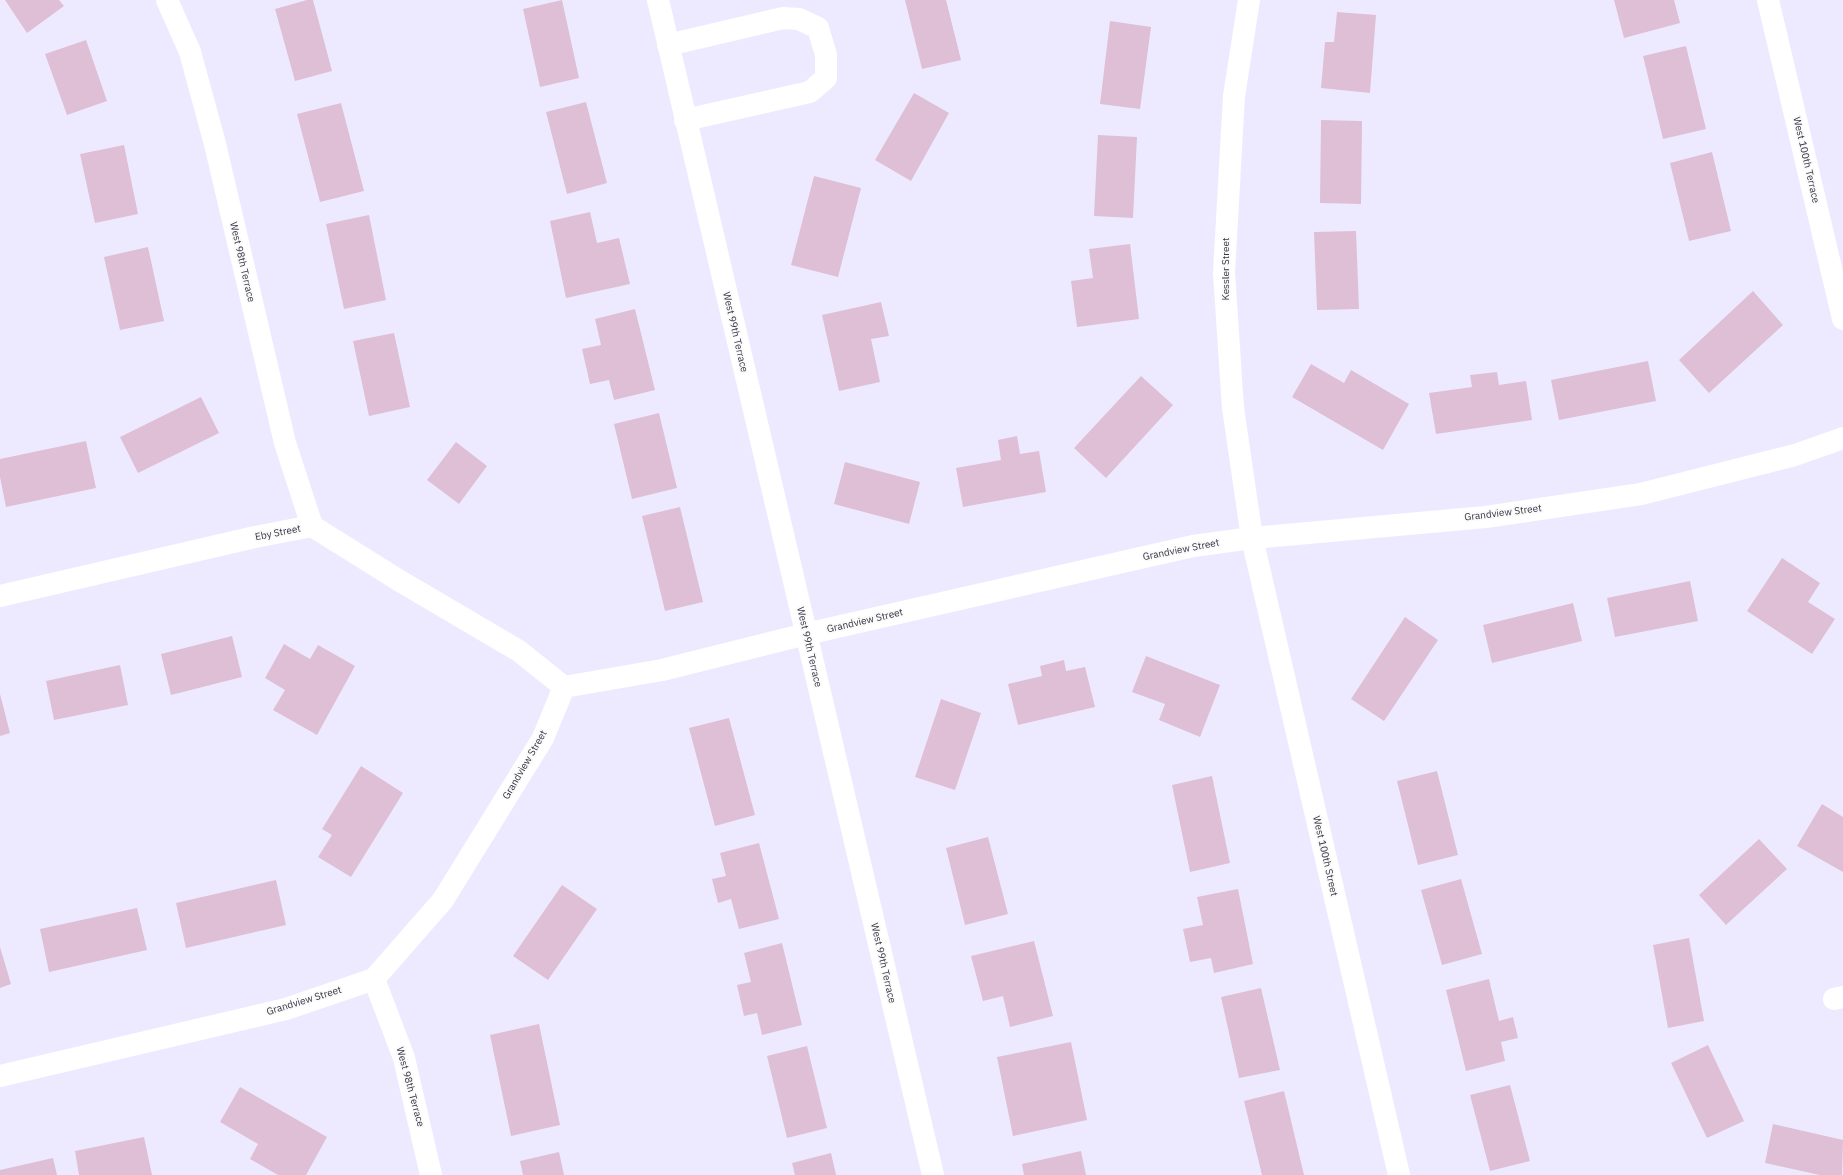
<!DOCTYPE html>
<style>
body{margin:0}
canvas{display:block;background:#edeaff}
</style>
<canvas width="1843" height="1175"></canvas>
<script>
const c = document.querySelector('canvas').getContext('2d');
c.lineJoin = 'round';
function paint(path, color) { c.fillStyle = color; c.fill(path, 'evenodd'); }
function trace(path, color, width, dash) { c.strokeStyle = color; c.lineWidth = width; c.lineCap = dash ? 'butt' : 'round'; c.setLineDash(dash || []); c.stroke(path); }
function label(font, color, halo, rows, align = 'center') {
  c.font = font + ' "IBM Plex Sans",sans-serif'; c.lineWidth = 3.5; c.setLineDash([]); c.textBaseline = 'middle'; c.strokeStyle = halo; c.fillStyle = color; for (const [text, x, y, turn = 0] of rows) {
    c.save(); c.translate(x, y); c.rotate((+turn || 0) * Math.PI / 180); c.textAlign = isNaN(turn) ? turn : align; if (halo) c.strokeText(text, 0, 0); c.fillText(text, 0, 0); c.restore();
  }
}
paint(new Path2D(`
 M5,0H59L64,6L27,33Z
 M307,0H313L332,71L295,81L275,9Z
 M562,0L579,78L540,87L523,9Z
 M905,0H946L961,60L922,69Z
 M1614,0H1674L1680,23L1624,38Z
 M1337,12L1376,15L1370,93L1321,88L1325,42H1334Z
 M1110,21L1151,27L1140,109L1100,104Z
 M86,40L107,101L67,115L45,54Z
 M1686,46L1706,129L1663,139L1643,56Z
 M914,93L949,113L911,181L875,160Z
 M586,102L607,183L567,194L546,112Z
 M341,103L364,191L320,202L297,114Z
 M1321,120L1362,121L1361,204L1320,203Z
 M1098,135L1137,137L1133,218L1094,216Z
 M124,145L138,214L95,223L80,154Z
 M1712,152L1731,231L1689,241L1670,163Z
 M814,176L861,188L838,277L791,265Z
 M590,212L597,243L619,238L630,284L566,298L550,221Z
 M369,215L386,300L344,309L326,224Z
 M1356,231L1359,309L1317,310L1314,232Z
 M1130,244L1139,319L1077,327L1071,281L1093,278L1089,249Z
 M148,247L164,321L120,330L104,257Z
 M1753,291L1783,325L1709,393L1679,360Z
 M881,302L889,336L871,339L880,382L839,391L822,315Z
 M635,309L655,390L614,400L609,380L590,384L582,349L601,345L595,319Z
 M394,333L410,407L369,416L353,341Z
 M1648,361L1656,401L1559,420L1551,380Z
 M1311,364L1344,383L1351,370L1409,404L1383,450L1292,397Z
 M1497,372L1499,385L1526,381L1532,420L1436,434L1429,393L1472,387L1470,375Z
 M1141,376L1173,405L1106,478L1074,448Z
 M201,397L219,433L138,473L120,437Z
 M659,413L677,488L632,499L614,424Z
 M1017,436L1020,454L1039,451L1046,492L963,507L956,468L1001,460L998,440Z
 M86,441L96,488L6,507L0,477V459Z
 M456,442L487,466L459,504L427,480Z
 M845,462L920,482L909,524L834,504Z
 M680,507L703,602L665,611L642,516Z
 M1782,558L1820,583L1808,602L1835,619L1812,654L1747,611Z
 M1690,581L1698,621L1615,637L1607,598Z
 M1573,603L1582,641L1492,663L1483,625Z
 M1405,617L1438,640L1384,721L1351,699Z
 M232,636L242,677L171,695L161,654Z
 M284,644L310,659L318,645L355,666L317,735L273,710L285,690L265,678Z
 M1146,656L1220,685L1200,737L1159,720L1165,704L1132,692Z
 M1064,660L1066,671L1085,667L1095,707L1018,725L1008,684L1042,676L1040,666Z
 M120,665L128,705L54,720L46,681Z
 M0,694L10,733L0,736Z
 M941,699L981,713L955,790L915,777Z
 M729,718L755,815L715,826L689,728Z
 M361,766L403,793L351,877L318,857L332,835L322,829Z
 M1437,771L1458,855L1418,865L1397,781Z
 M1212,776L1230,863L1190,872L1172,785Z
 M1822,804L1843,817V872L1797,846Z
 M988,837L1008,914L965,925L946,848Z
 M1759,839L1787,869L1726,925L1699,895Z
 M759,843L779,919L739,929L731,899L718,903L712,879L726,876L720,853Z
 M1461,879L1482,954L1442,965L1421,890Z
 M276,880L286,925L186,948L176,903Z
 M562,885L597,909L548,980L513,956Z
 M1238,889L1253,964L1214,973L1211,958L1190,962L1183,929L1203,925L1197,897Z
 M137,908L147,950L49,972L40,929Z
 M1689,938L1704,1021L1668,1028L1653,945Z
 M1034,941L1053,1016L1010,1027L1003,996L983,1001L971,956Z
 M782,943L802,1025L762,1035L757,1013L744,1016L737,985L751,982L744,953Z
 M0,947L11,984L0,988Z
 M1489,979L1499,1021L1513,1017L1518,1038L1501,1042L1505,1061L1466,1071L1446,990Z
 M1261,988L1280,1070L1239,1078L1221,997Z
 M539,1024L560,1125L511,1136L490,1035Z
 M1071,1042L1087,1120L1013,1136L997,1057Z
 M1708,1045L1744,1121L1707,1138L1671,1063Z
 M807,1046L827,1128L787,1138L767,1056Z
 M1510,1085L1530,1161L1490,1171L1470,1095Z
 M240,1087L327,1137L306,1175H278L250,1159L258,1144L220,1122Z
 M1284,1091L1304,1175H1262L1244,1101Z
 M1773,1124L1843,1140L1842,1175H1820L1765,1163Z
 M144,1137L152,1175H79L75,1151Z
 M1081,1151L1086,1175H1024L1022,1164Z
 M559,1152L564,1175H523L520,1161Z
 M831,1153L836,1175H795L792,1163Z
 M53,1158L57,1175H0V1170Z`), '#dfbfd5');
trace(new Path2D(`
 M167,0L190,52L215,144L285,443L312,526
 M1249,0L1234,96L1224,273L1233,408L1252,538L1399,1175
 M1768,0L1843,319
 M668,45L783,18L799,19L818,28L826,55V78L810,92L685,120
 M0,596L255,537L312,526L400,581L519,651L564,687
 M564,687L662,670L806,634L1193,546L1252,538L1486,517L1641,494L1795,455L1843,438
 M374,979L404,1058L431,1175
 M1834,999L1843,997
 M0,1076L286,1009L374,979L443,900L543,738L564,687`), '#fff', 22);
trace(new Path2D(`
 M658,0L933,1175`), '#fff', 22);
label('10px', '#373542', '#fafafa', [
 ["West 100th Terrace",1806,160,77],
 ["West 98th Terrace",242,262,77],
 ["Kessler Street",1226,269,-90],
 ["West 99th Terrace",735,332,77],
 ["Grandview Street",1503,513,-7],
 ["Eby Street",278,533,-11],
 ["Grandview Street",1181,550,-11],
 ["Grandview Street",865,621,-13],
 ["West 99th Terrace",809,647,77],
 ["Grandview Street",525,765,-60],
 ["West 100th Street",1325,856,77],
 ["West 99th Terrace",883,963,77],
 ["Grandview Street",304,1001,-17],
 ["West 98th Terrace",410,1087,75]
]);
</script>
